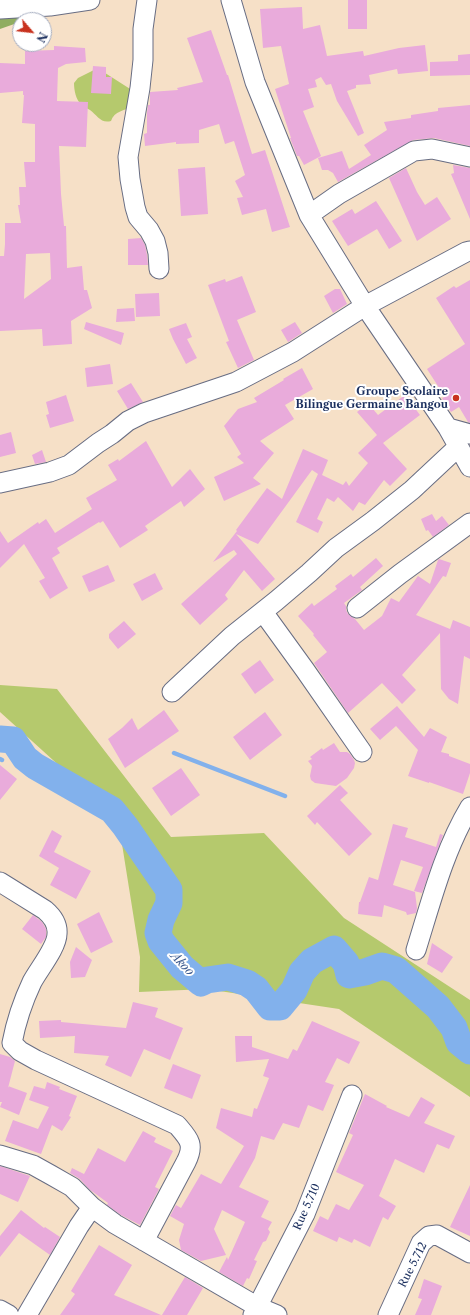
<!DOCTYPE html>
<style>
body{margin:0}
#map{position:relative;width:470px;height:1315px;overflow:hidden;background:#f6e0c7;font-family:"Libre Caslon Text",serif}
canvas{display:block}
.north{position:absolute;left:12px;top:12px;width:40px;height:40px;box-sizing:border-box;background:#fff;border:1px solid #a4acbf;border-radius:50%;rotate:118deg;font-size:11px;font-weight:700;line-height:16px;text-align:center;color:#1b2f5e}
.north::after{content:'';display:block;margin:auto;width:14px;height:18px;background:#c8321e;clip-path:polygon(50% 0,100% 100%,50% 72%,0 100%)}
</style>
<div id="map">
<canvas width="470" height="1315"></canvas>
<div class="north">N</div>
</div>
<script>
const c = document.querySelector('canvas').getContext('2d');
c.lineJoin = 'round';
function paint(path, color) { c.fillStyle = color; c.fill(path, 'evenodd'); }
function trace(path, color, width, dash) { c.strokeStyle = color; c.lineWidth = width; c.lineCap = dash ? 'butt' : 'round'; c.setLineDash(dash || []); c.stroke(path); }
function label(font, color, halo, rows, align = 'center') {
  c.font = font + ' "Libre Caslon Text",serif'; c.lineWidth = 4; c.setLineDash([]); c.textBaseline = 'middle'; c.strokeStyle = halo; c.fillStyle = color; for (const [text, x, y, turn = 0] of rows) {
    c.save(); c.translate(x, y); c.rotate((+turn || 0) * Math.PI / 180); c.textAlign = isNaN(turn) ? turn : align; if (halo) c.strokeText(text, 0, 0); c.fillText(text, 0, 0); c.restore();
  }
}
paint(new Path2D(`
 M94,70L102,71L138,94L134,107C125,110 114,111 111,121C101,124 97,115 90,110C87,108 84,107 81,104C76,100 74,90 74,83L78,78Z
 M0,685L57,689L171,837L264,833L344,918L470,1000V1097L339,1009L206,989L139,992L140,957L118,819L0,712Z`), '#b5c96d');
paint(new Path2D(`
 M0,0H82L26,20H20V22L0,29Z`), '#90ad60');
trace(new Path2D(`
 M174,753L285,796
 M0,759L2,760`), '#82b1ec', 4.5);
trace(new Path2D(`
 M0,739L13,740L25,758L35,766L112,810L125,826L169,890V903L161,920L158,933L161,941L182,967L201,983L207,980L228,977L247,983L256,989L270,1007H280L294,990L302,972L312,961L334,949L346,963L349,975L365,972L382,966L396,970L438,1007L454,1028L459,1042L470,1051`), '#82b1ec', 27);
paint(new Path2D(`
 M348,0H367V29H348Z
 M302,7L303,29L320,25L327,56L363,51L364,56L399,48L425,45L428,71L398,74L397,69L369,75L371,84L356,85V88L347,91L364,133L358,136L337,101L331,84L326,85L321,77L315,80L317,87L308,89L314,107L303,111L321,156L304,165L299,156H297L290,138H291L275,89L289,84L281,46L263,48L260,9Z
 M211,30L227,75H228L252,154L265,150L290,227L272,232L266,209L242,215L237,198L243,197L235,181L245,175L234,141L225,144L219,124L199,130V143L176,144V142L145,146L144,134L147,133V113L148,105H150V92L178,90L177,88L203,82L187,38Z
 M54,46L85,48L86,62L66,64L58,68L57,101L88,102L86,147L59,146L61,194L64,226H66L67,268L82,266L84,290H87L92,308L71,321L72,344L43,346L42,329L0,331V256H4L5,244V223H21L18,205H20L19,187H26L24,162H35V124L22,123L24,95H23V91L0,93V63L25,64V51L54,50ZM50,253L51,279L24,299L26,254Z
 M470,54V75L430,76V62L458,61V55Z
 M93,66L106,67V77H112L111,94L91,93Z
 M470,105V146L434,138L413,140L338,182L333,173L328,170H322L318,158L342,151L349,169L371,155L364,145L387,130L384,122L411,118V115L438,111V108Z
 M453,165L470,168V219L451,174L454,173Z
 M205,167L208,214L181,216L178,169Z
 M406,168L417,192L425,205L437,197L451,219L417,241L389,178Z
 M376,201L402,241L389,249L377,229L348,246L332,221L352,209L355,214Z
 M141,238L145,245L147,255L148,265H128V239Z
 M242,276L256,312L237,320L254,360L238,368L226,342L229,341L208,285L225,279L226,282Z
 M470,280V423L468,422L459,407L451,412L442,398L445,397L427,369L465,344L436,298L454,286L456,288Z
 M335,289H340L347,304L333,313L324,296Z
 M159,293L160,316L136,317L135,294Z
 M134,308L135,321L116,322L117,309Z
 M86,322L124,333L121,345L84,329Z
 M295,322L302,333L288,342L281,330Z
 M186,323L192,337L187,339L197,358L186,364L173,339L169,329Z
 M110,364L113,384L87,387L85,368Z
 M302,368L313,389L285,405L294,419L260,441L274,453L253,478L261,484L224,501L214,477L244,463L237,457L241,454L224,426L238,409L257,402L254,398L284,380L283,379Z
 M131,383L143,402L128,409L117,391Z
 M66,395L74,421L50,428L46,415L49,414L46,402Z
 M405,395L420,415L383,443L407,469L390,486L384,480L365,505L359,502L353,511L338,497L334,502L327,498L317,519L323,522L318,533L296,522L318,474L312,470L258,544L236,534L275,579L262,591L244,570L225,595L228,599L200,625L181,604L237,554L234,550L213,562L237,531L236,530L267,488L282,499L303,449L328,460L322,475L343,485L346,481L349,486L368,463L358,453L377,435L357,412L368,403L378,415Z
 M11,432L16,453L0,457V435Z
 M146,441L172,487L190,469L205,489L184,507L181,501L145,526L148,530L120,548L103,521L100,523L99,522L57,548L60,553L52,558L68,588L50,599L39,581L45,578L24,544L0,568V531L8,543L38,522L39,524L46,519L55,533L92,509L86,498L117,480L108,465L118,459L119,461Z
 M42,450L46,462L35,464L32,455Z
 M432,514L436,521L442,516L449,525L433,537L428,530L426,531L421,519Z
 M376,558L383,566L360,587L362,590L344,603L346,606V610L348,614L355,619L364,630L382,616L391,598L399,602L418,576L430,584L438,560L439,559L451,563L446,577L443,576L416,615L450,629L453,620L470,627V659L464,656L458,704L449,699L441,689L440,633L402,675L416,690L402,704L382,683L348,713L314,663L327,652L313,635L314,634L298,616L312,603L314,606L337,589L335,586L351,574L353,577Z
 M108,565L115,581L89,592L82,576Z
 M155,573L163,589L142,601L133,584Z
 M124,621L136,634L118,649L109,638V634Z
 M260,660L274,680L255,694L241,674Z
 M397,706L424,737L430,728L447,737L441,752L449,754V756L470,764V773L463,794L429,782V783L408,776L418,750L396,726L380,740L370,729Z
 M164,710L179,731L125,768L108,739L122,728L132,718L138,730Z
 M265,712L282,735L250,760L233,737Z
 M334,743L340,752H347L350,754L354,760L355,763L354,768L347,778L336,786L315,783L311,780L310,776L312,766L308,761L312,759L310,757L322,748L323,750Z
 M0,765L17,779L0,800Z
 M181,768L200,795L171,816L152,788Z
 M340,785L348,793L340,800L372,834L349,856L317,822L315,825L307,816Z
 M393,824L408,828L405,837L436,847L440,834L443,835L422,893L414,891L423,867L401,860L393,885L415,892L417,908L416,913L407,915L406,912L384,905L382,917L358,914L359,902H360L369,877L378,880Z
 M52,830L62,836L54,852L91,871L76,899L50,885L59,868L39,856Z
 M99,912L113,942L91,953L77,924Z
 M33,915L42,922L46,929V937L41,944L22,929Z
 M432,943L453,957L442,973L427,964Z
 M76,947L92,960L85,977L71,978L70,962Z
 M133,1002L158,1008L155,1017L183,1028L170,1060L144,1049L131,1077L105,1065L109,1056L74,1053L75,1036L40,1038L39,1021L61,1020V1022L126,1028Z
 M312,1021L360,1042L349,1064L337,1058L325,1082L334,1085L323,1111L308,1105L299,1128L283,1123L274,1140L261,1136L255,1158L239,1187L269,1201L261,1217L272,1222L268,1229L270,1232L266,1241L263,1242L254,1260L257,1261L249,1279L247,1278L243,1286L219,1272L227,1257L228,1260L245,1222L222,1210L214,1229L226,1255L201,1261L181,1250L179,1240L184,1224L170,1216L176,1205L181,1208L201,1174L221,1184L244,1146L216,1128L221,1108L252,1117L254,1108L257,1109L269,1078L263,1076L269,1059L236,1062L235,1036H252V1047L288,1059L293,1049L297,1051Z
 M0,1054L10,1057L15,1061L8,1088V1086L27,1093L19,1115L0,1107L2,1102H0Z
 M173,1064L201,1075L192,1099L164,1088Z
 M47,1082L60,1087L59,1089L77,1096L69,1116L71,1117L62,1131L52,1125L41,1154L5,1141L13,1120L38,1129L49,1107L29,1100L34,1086L45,1089Z
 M365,1094L387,1106L386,1107L409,1117L421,1097L435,1105L424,1123L455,1136L449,1149L437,1144L424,1173L395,1159L379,1196L396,1206L388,1220L383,1217L370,1247L354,1239L352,1243L339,1237L337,1242L313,1231L320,1216L328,1220L336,1204L349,1210L364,1185L336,1172L353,1135L349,1133Z
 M143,1131L156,1138L154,1142L173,1151L155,1187L159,1189L140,1225L121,1215L107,1205L108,1203L89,1189L80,1179L70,1173L72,1168L84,1174L98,1148L125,1162Z
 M0,1166L30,1176L18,1202L0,1194Z
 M470,1185V1236L450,1227Z
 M21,1210L44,1228L45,1227L60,1237L50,1255L19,1233L0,1257V1236Z
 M99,1245L132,1265L114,1295L161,1315H60L75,1294L71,1291Z
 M185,1277L203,1288L187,1315H162Z
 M424,1279L442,1286L431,1315H415L422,1299L418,1298Z`), '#e9abdb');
const minor = new Path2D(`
 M147,0L143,29V60L140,88L128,157L130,179L135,207L138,217L149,230L155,241L158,253L159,269
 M231,0L255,82L309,215L365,306L448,428L470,467
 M0,9L50,6L90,0
 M309,215L339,194L414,151L432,149L470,157
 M448,428L470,434
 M0,483L50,472L69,465L98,443L112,434L128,421L144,413L236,382L293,352L365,306L466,252L470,251
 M357,608L400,574L470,523
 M263,612L305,670L362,752
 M172,692L232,636L276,601L309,573L336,548L373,521L412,490L458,447
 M0,882L45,910C52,916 58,924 57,934C57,947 39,969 32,982C23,1001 16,1022 12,1043L20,1051L36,1060L177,1125C189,1139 195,1144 186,1162L144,1241
 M416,950C431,902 444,850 470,807
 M0,1155L33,1165L51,1175L72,1187L92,1207L115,1224L258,1307L277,1315
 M0,1310L9,1315
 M27,1315L79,1226L92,1207
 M253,1315L305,1214L352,1095
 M388,1315L421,1243L429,1236L437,1235L470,1253`);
trace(minor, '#686d83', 21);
trace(minor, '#fff', 19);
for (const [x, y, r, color] of [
 [456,398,4,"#c8321e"]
]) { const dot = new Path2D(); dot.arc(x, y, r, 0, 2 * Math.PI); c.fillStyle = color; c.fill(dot); trace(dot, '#fff', 1.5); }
label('bold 11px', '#1b2f5e', '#fff', [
 ["Groupe Scolaire",448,392],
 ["Bilingue Germaine Bangou",448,405]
], 'right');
label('11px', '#1b2f5e', '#fff', [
 ["Rue 5.710",307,1207,-66],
 ["Rue 5.712",413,1265,-63]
]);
label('italic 12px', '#3f5c90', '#fff', [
 ["Akoo",182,964,46]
]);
</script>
